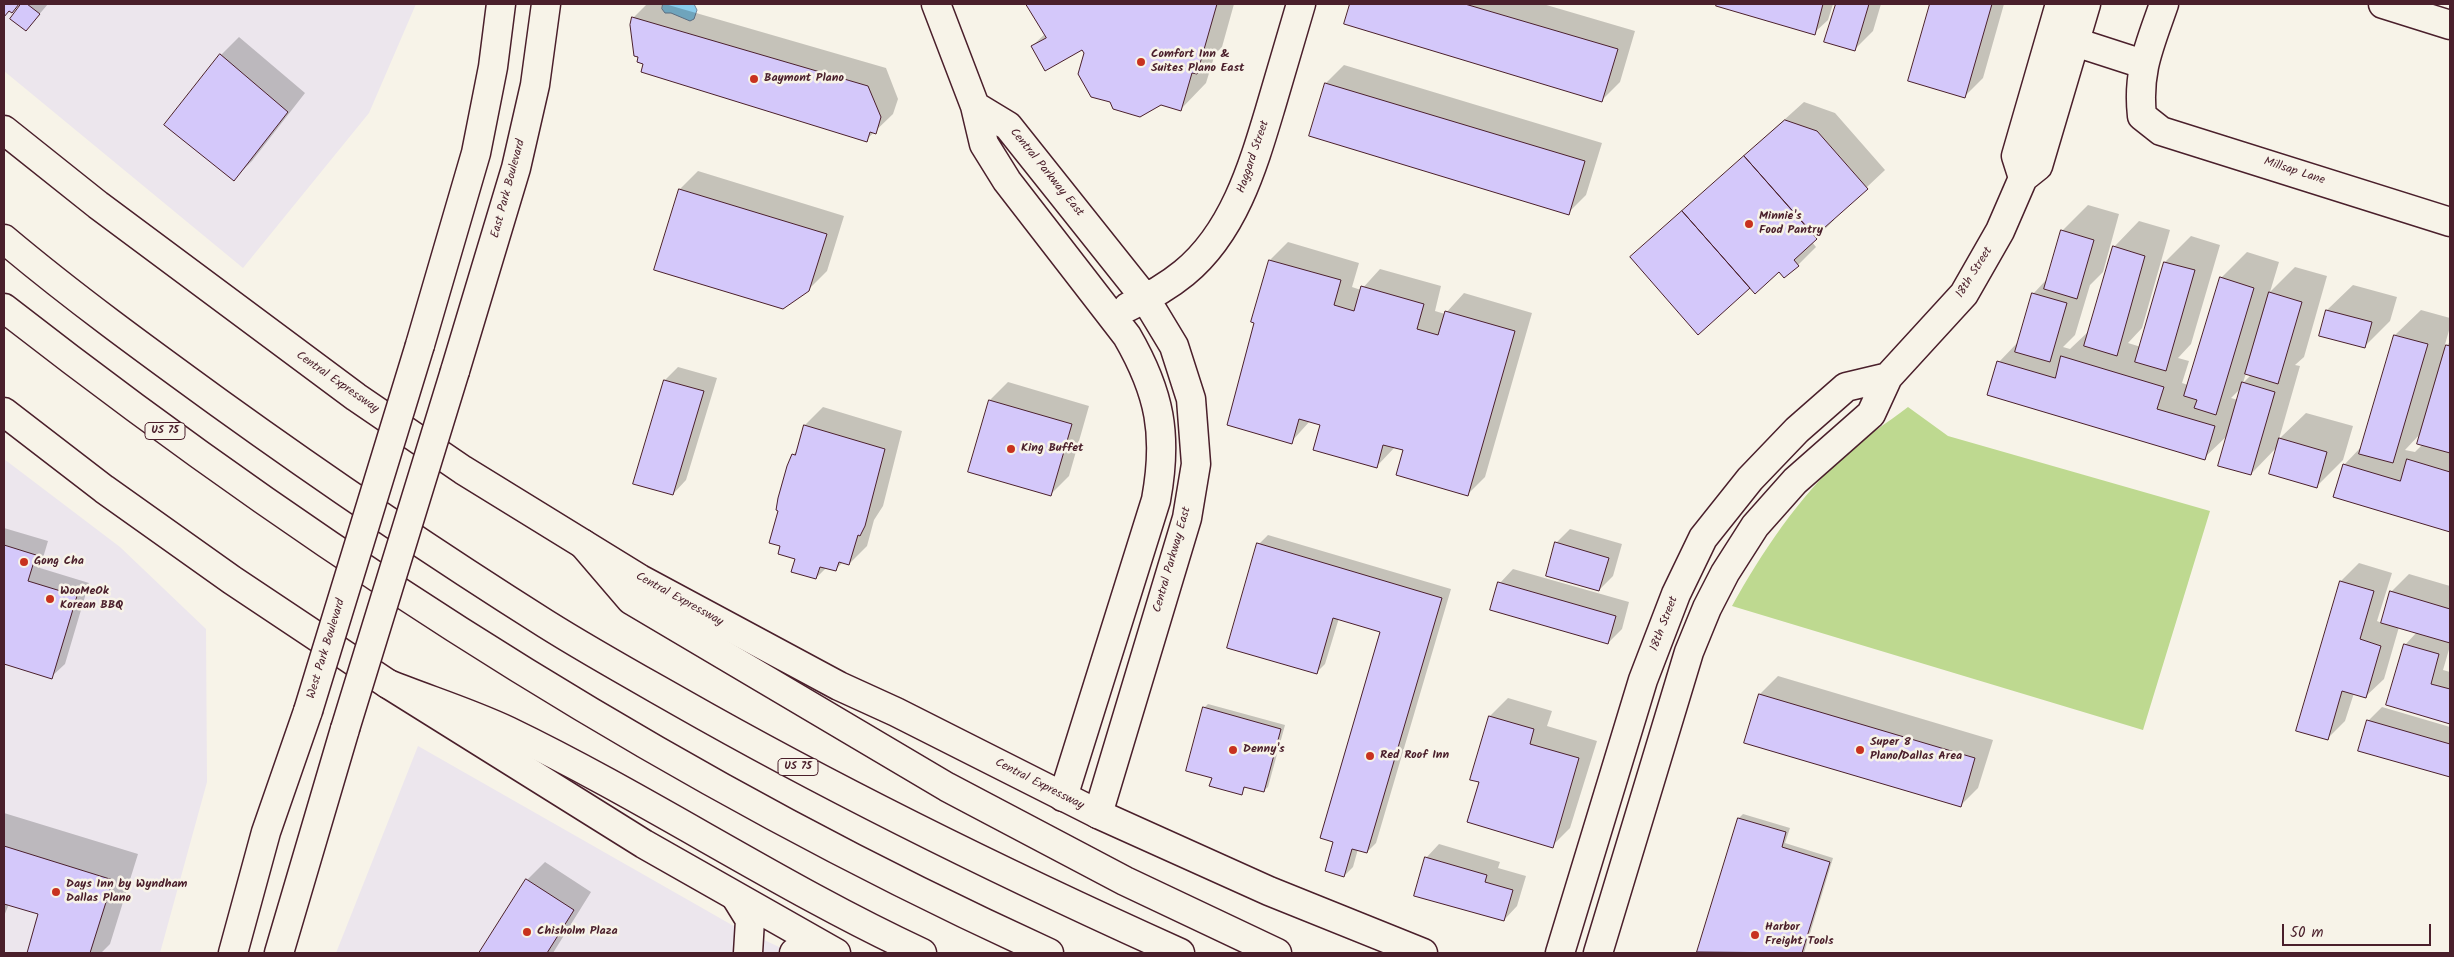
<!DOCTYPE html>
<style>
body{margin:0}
#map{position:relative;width:2454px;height:957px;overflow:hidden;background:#f7f3e8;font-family:Kalam,sans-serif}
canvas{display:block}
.frame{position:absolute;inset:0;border:5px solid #4a1f2b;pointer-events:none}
.scale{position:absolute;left:2282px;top:924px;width:149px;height:22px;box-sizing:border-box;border:2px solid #4a1f2b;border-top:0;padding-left:6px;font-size:15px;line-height:18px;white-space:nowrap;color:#4a1f2b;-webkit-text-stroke:4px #f7f3e8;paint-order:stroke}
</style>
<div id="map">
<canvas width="2454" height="957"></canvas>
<div class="frame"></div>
<div class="scale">50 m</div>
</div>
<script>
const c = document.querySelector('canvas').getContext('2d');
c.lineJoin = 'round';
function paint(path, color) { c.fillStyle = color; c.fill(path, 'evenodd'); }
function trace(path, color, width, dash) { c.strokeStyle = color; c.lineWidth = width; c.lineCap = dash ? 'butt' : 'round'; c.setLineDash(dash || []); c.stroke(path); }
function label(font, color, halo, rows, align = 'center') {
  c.font = font + ' Kalam,sans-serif'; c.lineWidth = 5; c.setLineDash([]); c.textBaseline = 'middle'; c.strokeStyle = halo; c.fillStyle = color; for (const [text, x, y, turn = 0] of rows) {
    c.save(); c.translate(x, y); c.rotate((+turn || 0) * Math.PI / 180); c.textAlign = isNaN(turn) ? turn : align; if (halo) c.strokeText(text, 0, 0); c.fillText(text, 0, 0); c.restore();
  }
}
paint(new Path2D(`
 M4,4H416L369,113L243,268L4,71Z
 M4,459L120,547L206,629L207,782L160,953H4Z
 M418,746L732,925L792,953H336Z`), '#ece6ed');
paint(new Path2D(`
 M1908,407L1948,436L2210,511L2143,730L1732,606C1762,552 1798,498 1844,456C1863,438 1887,423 1908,407Z`), '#bed990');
const water = new Path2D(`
 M663,4H694L697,10L694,19L690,21L671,13H665L662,9Z`);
paint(water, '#8bcdec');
trace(water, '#71879f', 1);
paint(new Path2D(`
 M23,4H48L26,30L11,18Z
 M647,4H665L886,68L898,99L893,114L866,140L645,63L640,56L633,18Z
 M1028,4H1234L1222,47L1215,54L1206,83L1181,109L1085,53L1082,48L1032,46L1045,34Z
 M1352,4H1543L1635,31L1620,82L1602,100L1346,24Z
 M1718,4H1833L1828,20L1814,33Z
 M1837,4H1881L1873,31L1855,49L1826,41Z
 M1932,4H2004L1983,78L1965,96L1909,80Z
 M239,37L305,93L252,161L234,179L221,55Z
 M1344,65L1602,143L1586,195L1568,213L1310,135L1326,83Z
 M1804,102L1835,113L1885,170L1833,219L1834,220L1812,242L1816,247L1798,265L1785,276L1779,271L1750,286L1632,257Z
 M698,171L844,216L827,271L808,290L680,189Z
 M2088,205L2119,214L2103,272L2090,285L2075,335L2063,347L2070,349L2089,331L2114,247L2139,221L2170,230L2142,328L2128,343L2141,347L2165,262L2191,236L2220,245L2191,344L2178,358L2189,361L2182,383L2188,385L2221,278L2247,252L2279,262L2270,292L2295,267L2327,276L2304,357L2295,365L2300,366L2279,439L2306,413L2353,426L2343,460L2317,486L2277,447L2251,474L2229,434L2204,458L1999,362L2019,341L2033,294L2048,278L2062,231ZM2246,373L2251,375L2243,383ZM2242,387L2238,400L2231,398Z
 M1288,242L1359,263L1352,287L1361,290L1380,269L1441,286L1435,311L1445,314L1464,293L1532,313L1485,477L1467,495L1404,450L1395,447L1376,467L1321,424L1310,421L1291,442L1255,322L1270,260Z
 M2353,285L2397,297L2390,321L2364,347L2327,310Z
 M2421,310L2450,318V327L2444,348L2450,342V531L2334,496L2344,465L2363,445L2395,335ZM2421,433L2423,444L2415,452L2405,450Z
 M678,367L717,378L686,480L673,494L665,380Z
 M1008,382L1089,406L1069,476L1051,494L990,400Z
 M823,407L902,431L883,506L874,520L867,546L849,564L843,562L835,570L827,567L816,578L796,558L793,455L797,451L805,425Z
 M4,528L48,541L40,568L89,583L65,664L51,677L4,663Z
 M1570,529L1622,544L1613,576L1599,590L1556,543Z
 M1268,535L1451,589L1376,843L1367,852L1358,849L1353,867L1344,876L1335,841L1382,631L1339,618L1325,664L1316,673L1259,544Z
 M2359,563L2392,573L2377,621L2382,623L2391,592L2409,574L2450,586V646L2443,670L2450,672V722L2388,704L2405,645L2417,632L2399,627L2384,679L2365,697L2354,693L2345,721L2327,739L2341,581Z
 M1513,569L1629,602L1622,629L1608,643L1500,583Z
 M1778,676L1993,740L1978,788L1960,806L1760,694Z
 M1508,698L1552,711L1547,726L1597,741L1570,828L1552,846L1481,781L1490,716Z
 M1208,704L1285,725L1268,787L1263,791L1246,786L1241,794L1213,777L1204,708Z
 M2382,707L2450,727V776L2360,750L2368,721Z
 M4,813L138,854L110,944L101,953H28L40,913L9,904L4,916Z
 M1743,814L1790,828L1785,843L1833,858L1804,953H1705L1699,951L1739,818Z
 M1439,844L1500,862L1498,868L1526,876L1517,906L1504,920L1426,858Z
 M545,862L591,892L553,953H481L527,880Z`), '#0003');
const building = new Path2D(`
 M4,4H19L12,13L9,11L4,17Z
 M21,4H27L40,14L26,31L10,19Z
 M1026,4H1217L1197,74L1192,73L1181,111L1161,105L1140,117L1113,109L1110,102L1091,97L1078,74L1084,53L1082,50L1045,71L1031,46L1046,38Z
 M1350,4H1465L1618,49L1602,102L1344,24Z
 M1717,4H1823L1815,35L1716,6Z
 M1836,4H1869L1855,51L1824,42Z
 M1930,4H1992L1965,98L1908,81Z
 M632,17L868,86L881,117L876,134L870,132L867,142L641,72L643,64L637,62L638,57L634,56L630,25Z
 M220,54L288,112L234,181L164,125Z
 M1325,83L1585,161L1569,215L1309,136Z
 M1785,120L1817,131L1868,189L1815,236L1744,156Z
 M1744,156L1817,239L1794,260L1799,266L1784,278L1779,272L1755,294L1682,211Z
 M679,189L827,234L809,291L783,309L654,270Z
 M1682,211L1750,288L1698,335L1630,257Z
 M2061,230L2094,240L2077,299L2044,289Z
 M2113,246L2145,256L2117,356L2084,346Z
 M1269,260L1341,280L1334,305L1354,311L1361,286L1424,304L1417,329L1438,335L1445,311L1515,331L1468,496L1396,475L1403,450L1383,445L1377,468L1313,450L1320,425L1299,419L1292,444L1227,425L1254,323L1251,322Z
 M2164,262L2195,270L2166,371L2135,362Z
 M2220,277L2254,288L2216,415L2194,408L2197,400L2184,396Z
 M2269,292L2302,302L2278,384L2245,374Z
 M2032,293L2067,303L2050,362L2015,352Z
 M2326,310L2372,322L2365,348L2319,336Z
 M2394,335L2428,344L2393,463L2359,454Z
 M2446,345L2450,346V453L2417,444Z
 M2061,356L2164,387L2157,409L2215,426L2205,460L1987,395L1997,361L2055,378Z
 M664,380L704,391L673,495L633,484Z
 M2242,382L2275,392L2251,475L2218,466Z
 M989,400L1072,424L1051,496L968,472Z
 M804,425L885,449L865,526L860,536L858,535L849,565L839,562L836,571L820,567L816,579L791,572L795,559L778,554L780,546L769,543L778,511L776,510L778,498L787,466L792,454L795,455Z
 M2279,438L2327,452L2317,488L2269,474Z
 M2407,459L2450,472V532L2333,497L2343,464L2400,481Z
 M1555,542L1609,558L1599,591L1546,576Z
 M1257,543L1442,598L1367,853L1352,849L1344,877L1325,871L1333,842L1320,838L1380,632L1333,618L1317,674L1227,648Z
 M4,545L36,555L28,581L77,596L52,679L4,664Z
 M2340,581L2374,591L2360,639L2381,646L2366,698L2342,691L2328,740L2296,731Z
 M1498,582L1616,616L1608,644L1490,610Z
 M2390,591L2450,609V643L2381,623Z
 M2404,644L2439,654L2431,684L2450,689V724L2386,705Z
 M1759,694L1975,758L1961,807L1744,743Z
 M1203,707L1281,729L1264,792L1244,787L1242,795L1209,786L1212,778L1186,771Z
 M1489,716L1534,729L1530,744L1579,758L1553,848L1467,822L1479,782L1470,780Z
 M2367,720L2450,744V777L2358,751Z
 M1738,818L1786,832L1782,847L1830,862L1802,953L1697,952Z
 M4,846L113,880L90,953H27L38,914L4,904Z
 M1425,857L1487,875L1485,882L1513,890L1504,921L1414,896Z
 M526,879L574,910L547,953H479Z`);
paint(building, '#d4c8fa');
trace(building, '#4a1f2b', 1);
const minor = new Path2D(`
 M936,4L975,106L984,144L1007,181L1127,336C1160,393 1168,435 1156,500L1063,797
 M2164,4C2150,45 2137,71 2142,116L2161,131L2450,222
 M2383,4L2450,25
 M2075,42L2143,64
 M975,106L1008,126L1145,298L1174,346L1191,399L1196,464L1187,518L1098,814
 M2023,178L2016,156L2060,4
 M1128,307C1147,298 1167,287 1184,273C1234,232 1253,166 1271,106C1281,72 1291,38 1301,4
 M737,899L750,920L748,953
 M794,953L807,949L835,953
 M1560,953L1643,680L1676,594L1703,538L1750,479L1797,430L1846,387L1888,377
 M1598,953L1689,652L1707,608L1725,573L1755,526L1795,481L1871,414L1888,377L1964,294L2000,231L2023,178L2038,166L2086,4`);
const major = new Path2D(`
 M4,130L98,205L356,397L463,470L640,579L839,686L896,712L1098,814L1269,891L1423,953
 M420,345L476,153L493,67L501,4
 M455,371L516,168L535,85L546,4
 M4,412L104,489L232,580L388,684L644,844L836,953
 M233,953L266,832L308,711
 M279,953L345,729`);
const highway = new Path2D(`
 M4,239C73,297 146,350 219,403C326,480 435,554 546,624C589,651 634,676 678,701C841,794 1009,876 1180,953
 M4,308C327,560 676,783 1049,953
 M583,544L631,600L947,787L1125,881L1277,953
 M388,684C428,700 470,713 508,731C649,799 780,887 922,953`);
trace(minor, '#4a1f2b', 31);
trace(major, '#4a1f2b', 31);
trace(highway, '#4a1f2b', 31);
trace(minor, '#f7f3e8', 28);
trace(major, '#f7f3e8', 28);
trace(highway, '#f7f3e8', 28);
const majorBridge = new Path2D(`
 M308,711L420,345
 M345,729L455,371`);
trace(majorBridge, '#4a1f2b', 31, []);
trace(majorBridge, '#f7f3e8', 28);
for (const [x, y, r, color] of [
 [1141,62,5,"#c8321e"],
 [754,79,5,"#c8321e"],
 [1749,224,5,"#c8321e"],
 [1011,449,5,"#c8321e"],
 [24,562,5,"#c8321e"],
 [50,599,5,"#c8321e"],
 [1233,750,5,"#c8321e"],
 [1860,750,5,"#c8321e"],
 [1370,756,5,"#c8321e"],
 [56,892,5,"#c8321e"],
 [527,932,5,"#c8321e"],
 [1755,935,5,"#c8321e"]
]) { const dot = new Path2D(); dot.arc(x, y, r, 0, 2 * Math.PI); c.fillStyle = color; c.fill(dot); trace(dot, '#f7f3e8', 2); }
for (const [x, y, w] of [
 [165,431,40],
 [798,767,40]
]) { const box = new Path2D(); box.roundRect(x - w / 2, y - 8.5, w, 17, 4); c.fillStyle = '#f7f3e8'; c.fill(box); trace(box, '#4a1f2b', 1); }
label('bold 11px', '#4a1f2b', null, [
 ["US 75",165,431],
 ["US 75",798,767]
]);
label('bold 12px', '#4a1f2b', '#f7f3e8', [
 ["Comfort Inn &",1151,55],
 ["Suites Plano East",1151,69],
 ["Baymont Plano",764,79],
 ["Minnie's",1759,217],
 ["Food Pantry",1759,231],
 ["King Buffet",1021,449],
 ["Gong Cha",34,562],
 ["WooMeOk",60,592],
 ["Korean BBQ",60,606],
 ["Super 8",1870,743],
 ["Plano/Dallas Area",1870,757],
 ["Denny's",1243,750],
 ["Red Roof Inn",1380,756],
 ["Days Inn by Wyndham",66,885],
 ["Dallas Plano",66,899],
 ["Harbor",1765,928],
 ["Freight Tools",1765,942],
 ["Chisholm Plaza",537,932]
], 'left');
label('12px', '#4a1f2b', '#f7f3e8', [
 ["Haggard Street",1254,157,-71],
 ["Millsap Lane",2294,172,18],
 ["Central Parkway East",1046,173,51],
 ["East Park Boulevard",509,189,-75],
 ["18th Street",1975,273,-58],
 ["Central Expressway",337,383,35],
 ["Central Parkway East",1173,560,-74],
 ["Central Expressway",679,600,29],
 ["18th Street",1665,624,-69],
 ["West Park Boulevard",327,649,-73],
 ["Central Expressway",1039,785,27]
]);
</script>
